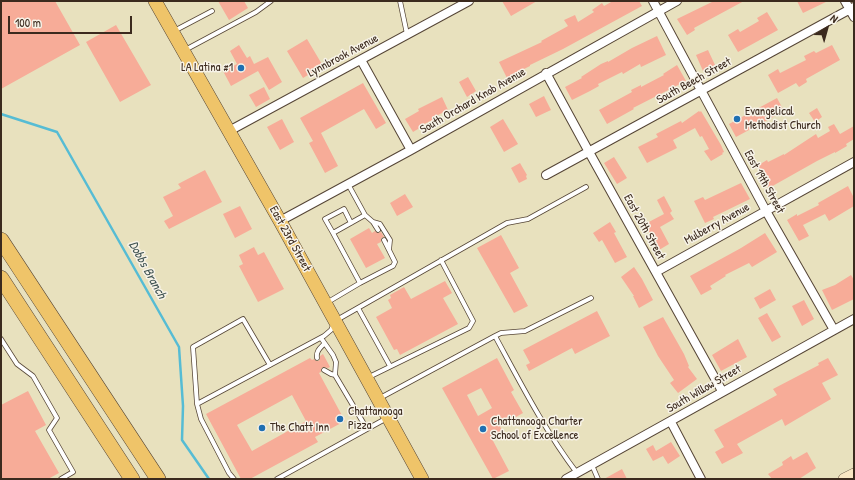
<!DOCTYPE html>
<style>
body{margin:0}
#map{position:relative;width:855px;height:480px;overflow:hidden;background:#e8e1be;font-family:"Patrick Hand",sans-serif}
canvas{display:block}
.frame{position:absolute;inset:0;border:2px solid #3b2a1e;pointer-events:none}
.north{position:absolute;left:807px;top:8px;width:40px;height:40px;-webkit-text-stroke:3px #f7f3e8;paint-order:stroke;rotate:37deg;font-size:11px;font-weight:700;line-height:16px;text-align:center;color:#3b2a1e}
.north::after{content:'';display:block;margin:auto;width:14px;height:18px;background:#3b2a1e;clip-path:polygon(50% 0,100% 100%,50% 72%,0 100%)}
.scale{position:absolute;left:8px;top:16px;width:124px;height:18px;box-sizing:border-box;border:2px solid #3b2a1e;border-top:0;padding-left:5px;font-size:12px;line-height:14px;white-space:nowrap;color:#3b2a1e;-webkit-text-stroke:3px #f7f3e8;paint-order:stroke}
</style>
<div id="map">
<canvas width="855" height="480"></canvas>
<div class="frame"></div>
<div class="north">N</div>
<div class="scale">100 m</div>
</div>
<script>
const c = document.querySelector('canvas').getContext('2d');
c.lineJoin = 'round';
function trace(path, color, width, dash) { c.strokeStyle = color; c.lineWidth = width; c.lineCap = dash ? 'butt' : 'round'; c.setLineDash(dash || []); c.stroke(path); }
function paint(path, color) { c.fillStyle = color; c.fill(path, 'evenodd'); }
function label(font, color, halo, rows, align = 'center') {
  c.font = font + ' "Patrick Hand",sans-serif'; c.lineWidth = 3; c.setLineDash([]); c.textBaseline = 'middle'; c.strokeStyle = halo; c.fillStyle = color; for (const [text, x, y, turn = 0] of rows) {
    c.save(); c.translate(x, y); c.rotate((+turn || 0) * Math.PI / 180); c.textAlign = isNaN(turn) ? turn : align; if (halo) c.strokeText(text, 0, 0); c.fillText(text, 0, 0); c.restore();
  }
}
trace(new Path2D(`
 M1,114L57,132L61,139L179,347L183,406L182,440L209,479`), '#56bcd4', 2.5);
paint(new Path2D(`
 M1,1H55L80,45L1,89Z
 M218,1H244L248,8L229,20Z
 M502,1H537L511,16Z
 M613,1H639L642,6L563,49L530,65V66L518,72L519,74L508,80L499,62L542,42L541,41L568,26L564,20L575,15L578,22L594,12L592,10L602,3L604,6Z
 M714,1H744L694,28L695,30L687,35L677,19Z
 M797,1H828L803,13Z
 M767,12L778,30L738,52L728,35L738,29L740,32L759,21L757,18Z
 M116,25L151,85L120,102L86,42Z
 M657,36L666,55L641,67L640,64L623,74L622,72L598,84L599,86L590,91L572,100L565,87L582,78L581,77L601,64L608,61V62L632,48Z
 M307,39L323,66L303,78L287,51Z
 M239,45L247,58L250,56L254,64L268,57L282,82L269,90L258,71L231,86L223,71L237,64L230,51Z
 M832,45L840,60L806,79L807,82L799,87L796,83L778,93L768,75L778,69L780,73L806,60L804,56L814,51L816,53Z
 M708,50L715,65L703,71L696,55Z
 M677,65L686,81L633,108L634,109L607,124L599,110L632,92L631,90L641,85V87L664,75L663,74Z
 M468,77L476,91L467,97L459,82Z
 M363,83L386,123L376,129L364,109L321,133L338,166L325,173L309,143L313,141L300,118Z
 M264,87L270,99L256,107L249,95Z
 M544,96L551,110L536,117L529,104Z
 M442,97L448,110L436,116L437,118L422,125L423,126L413,132L405,119L419,111L418,109Z
 M777,98L784,111L736,137L729,124Z
 M817,108L822,117L815,122L809,113Z
 M699,111L700,112L701,111L721,145L724,152L722,153L723,154L711,161L704,151L709,149L702,136L700,137L695,128L673,140L677,148L647,163L638,147L658,137L656,134L681,121L682,123Z
 M282,119L294,142L280,150L267,127Z
 M503,119L518,144L504,152L490,127Z
 M834,124L840,134L854,126V139L846,144L847,146L835,153V152L817,161L769,188L757,166L767,160L768,162L784,154V155L816,134L818,138L830,131L828,127Z
 M614,157L627,178L617,184L604,163Z
 M520,163L527,175L526,176L527,179L519,183L511,168Z
 M205,170L222,202L169,229L164,221L173,216L163,197L181,188L178,184Z
 M741,183L750,199L713,217L714,219L705,223L694,201L703,197L705,200Z
 M848,186L854,198V206L829,221L825,214L803,225L809,236L799,241L787,220L797,214V216L819,205L818,203Z
 M405,194L413,207L397,216L390,203Z
 M664,196L672,211L670,213L674,219L660,227L669,244L659,250L645,224L664,214L657,200Z
 M240,206L252,229L235,238L223,214Z
 M610,222L616,232L614,233L627,257L615,263L602,240L599,242L593,233Z
 M369,228L372,233L375,231L378,233L381,232L384,237L381,238V242L377,244L385,258L366,268L350,239Z
 M765,233L777,252L752,267L749,263L725,275L726,276L710,286L712,289L701,295L690,276L741,248Z
 M501,235L519,268L510,273L528,306L514,313L477,248Z
 M254,247L258,255L264,252L284,289L258,302L239,266L243,264L239,255Z
 M634,267L642,279L653,300L639,308L633,296H634L621,277Z
 M851,275L854,280V299L832,310L822,290L835,285Z
 M445,281L452,293L443,298L458,324L400,355L397,349L394,350L376,317L392,308L388,300L391,298L390,295L404,287L411,299Z
 M770,289L776,300L760,309L754,298Z
 M804,300L814,319L802,326L792,306Z
 M597,311L610,336L575,354L572,348L529,371L526,365L530,363L523,350Z
 M767,313L781,337L772,342L758,318Z
 M663,317L684,354L689,366L688,367L697,379L678,393L670,383L674,380L658,356L643,327Z
 M738,339L747,357L721,371L712,355Z
 M323,354L330,367L328,368L323,367L321,369V372L319,373L345,421L315,437L318,442L250,479H241L206,414L310,358L312,360L314,359L316,361H319L320,359V356ZM292,395L306,421L252,451L237,425Z
 M497,358L514,390L511,392L523,413L500,426L502,431L491,437L509,471L493,479L442,388ZM481,388L492,408L478,416L467,395Z
 M828,358L838,375L822,383L831,399L785,426L782,419L737,444L743,453L722,464L715,452L724,447L714,430L777,395L773,389L819,365L818,363Z
 M28,391L46,425L35,431L59,473L48,479H1V405Z
 M671,442L680,456L668,464L663,456L653,461L646,449L653,445L656,451Z
 M807,452L816,468L799,479H772L768,474L783,465L782,462L791,456L793,460Z
 M622,469L627,479H604Z`), '#f7ac98');
const lane = new Path2D(`
 M400,1L407,34
 M174,31L212,11
 M185,50L256,12L271,1
 M365,215L373,222L378,230
 M373,222L380,224L390,240L389,250
 M333,233L325,219L344,209L351,223
 M360,283L389,268L393,266L395,262L384,240
 M328,302L360,283L333,233L365,215L348,184
 M358,308L390,366
 M495,336L501,333L525,331L591,298
 M321,338L333,355L336,362L335,375L367,429
 M1,339L17,364L33,376L57,418L49,430L73,472L61,479
 M317,358C316,351 320,348 324,344
 M324,370L331,374L335,375
 M369,377L469,328L473,321L441,260
 M380,398L495,336C520,382 545,431 577,473
 M197,404L193,347L243,319L270,365
 M592,465L598,479
 M234,479L229,473L201,419L197,404L324,336L331,330L335,321L507,223L528,219L586,187
 M277,479L387,418`);
const street = new Path2D(`
 M653,1L766,211L834,330
 M845,1L854,17
 M361,60L411,150
 M546,73L589,152L722,391
 M229,131L469,1
 M546,175L854,7
 M280,221L411,150L677,1
 M656,272L854,162
 M671,422L701,479
 M566,479L854,319`);
const secondary = new Path2D(`
 M844,479L854,474`);
const primary = new Path2D(`
 M155,1L280,221L422,479`);
const highway = new Path2D(`
 M1,240L158,479
 M1,278L132,479`);
trace(lane, '#554536', 5.5);
trace(street, '#554536', 10);
trace(secondary, '#554536', 12);
trace(primary, '#554536', 14);
trace(highway, '#554536', 16);
trace(lane, '#fff', 4);
trace(street, '#fff', 8);
trace(secondary, '#f9e7c3', 11);
trace(primary, '#efc469', 13);
trace(highway, '#efc469', 15);
for (const [x, y, r, color] of [
 [241,68,4,"#1f6fb2"],
 [737,119,4,"#1f6fb2"],
 [340,419,4,"#1f6fb2"],
 [262,428,4,"#1f6fb2"],
 [483,429,4,"#1f6fb2"]
]) { const dot = new Path2D(); dot.arc(x, y, r, 0, 2 * Math.PI); c.fillStyle = color; c.fill(dot); trace(dot, '#f7f3e8', 1.5); }
label('12px', '#3b2a1e', '#f7f3e8', [
 ["Lynnbrook Avenue",343,56,-28],
 ["South Beech Street",694,81,-29],
 ["South Orchard Knob Avenue",473,101,-30],
 ["East 19th Street",764,182,61],
 ["Mulberry Avenue",717,224,-29],
 ["East 20th Street",644,227,61],
 ["East 23rd Street",290,239,61],
 ["South Willow Street",704,389,-30]
]);
label('12px', '#3b2a1e', '#f7f3e8', [
 ["LA Latina #1",233,68,"right"],
 ["Evangelical",745,112],
 ["Methodist Church",745,126],
 ["Chattanooga",348,412],
 ["Pizza",348,426],
 ["Chattanooga Charter",491,422],
 ["School of Excellence",491,436],
 ["The Chatt Inn",270,428]
], 'left');
label('italic 13px', '#435655', '#f7f3e8', [
 ["Dobbs Branch",147,270,61]
]);
</script>
